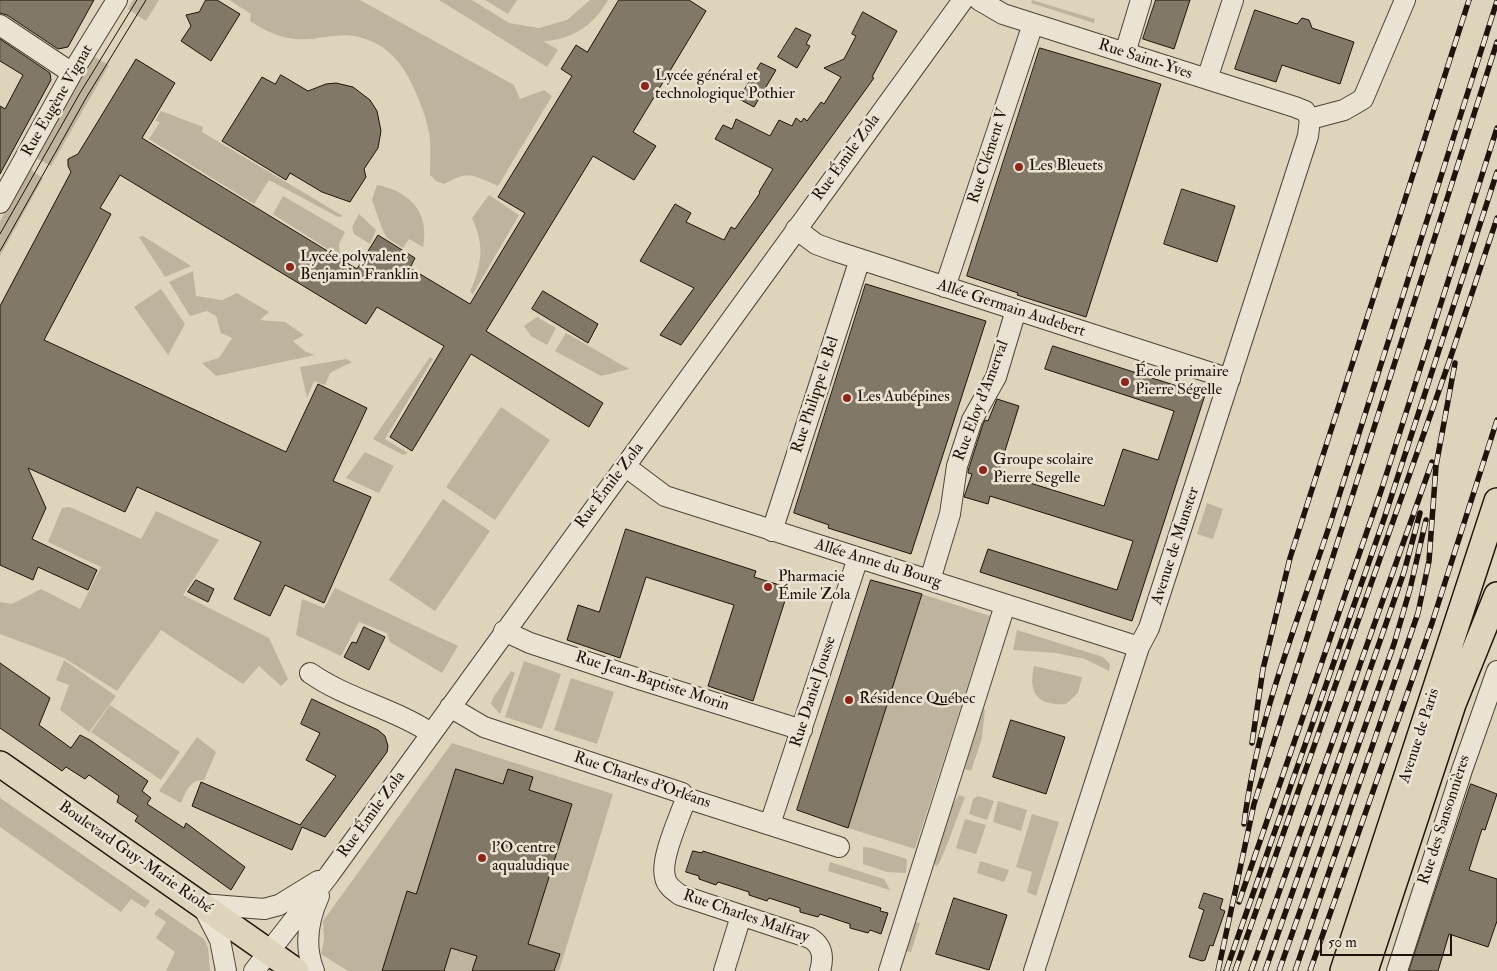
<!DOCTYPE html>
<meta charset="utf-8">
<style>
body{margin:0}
#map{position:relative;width:1497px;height:971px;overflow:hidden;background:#ded4bb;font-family:"IM FELL Double Pica",serif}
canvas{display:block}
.scale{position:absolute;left:1320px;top:934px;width:132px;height:22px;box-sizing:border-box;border:2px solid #1f140b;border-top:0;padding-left:6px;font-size:15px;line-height:18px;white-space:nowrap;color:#1f140b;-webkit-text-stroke:4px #eae3d3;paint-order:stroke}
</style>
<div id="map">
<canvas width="1497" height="971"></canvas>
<div class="scale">50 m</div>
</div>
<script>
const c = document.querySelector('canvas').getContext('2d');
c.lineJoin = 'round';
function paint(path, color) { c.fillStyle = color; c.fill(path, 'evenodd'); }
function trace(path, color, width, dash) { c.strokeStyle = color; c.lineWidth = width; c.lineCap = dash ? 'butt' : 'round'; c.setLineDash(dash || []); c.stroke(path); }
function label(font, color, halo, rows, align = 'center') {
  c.font = font + ' "IM FELL Double Pica",serif'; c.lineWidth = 5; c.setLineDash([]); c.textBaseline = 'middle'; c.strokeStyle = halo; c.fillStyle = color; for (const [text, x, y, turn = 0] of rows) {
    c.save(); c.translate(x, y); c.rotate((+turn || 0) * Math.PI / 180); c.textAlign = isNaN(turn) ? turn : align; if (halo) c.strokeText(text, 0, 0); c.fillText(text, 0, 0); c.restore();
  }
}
paint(new Path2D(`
 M133,0H159L146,21L128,9Z
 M229,0H360L514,85L520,99L544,90L552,96L498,186C473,175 469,170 444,184L436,181L430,175C430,164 431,152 430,140C429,127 424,113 419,100C406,68 391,43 354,36C334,33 315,41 296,39C279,38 264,30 250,21L251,14Z
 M439,0H472L509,23L539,28L567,20L590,0H608C594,25 572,40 543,41L558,50L547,67Z
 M485,0H517L508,14Z
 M1032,0L1095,19L1094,23L1031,3Z
 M93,56L109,65L51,166L38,159L37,155Z
 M161,111L203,127L202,132L343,216L338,217L269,180L254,204L149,139L160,122L155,121Z
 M31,170L43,178L0,256V221L27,172Z
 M377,185C410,191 430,213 423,247L409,239L403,248L387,238L383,231L372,200Z
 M489,195L519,215L473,294L470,292C482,263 485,247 472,218Z
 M283,196L345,232L339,244L340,257L273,214Z
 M359,214L376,230L370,244L354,234L352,227Z
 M143,236L191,266L165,277L139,237Z
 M193,271L196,296L222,300L237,293L269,312L260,320L285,322L304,335L293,341L306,352L315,355L216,376L202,363L219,358L232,338L221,333L216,316L207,311L190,316L169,282Z
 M161,289L185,324L168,355L134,307Z
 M537,317L556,328L547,345L531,336L524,326Z
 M566,333L629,369L601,376L555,351Z
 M430,357L433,359L385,439L408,453L403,455L373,439Z
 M346,359L352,362L330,373L325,385L314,381L307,398L300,367Z
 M501,407L550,440L495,520L446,487Z
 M365,452L394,466L379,493L346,478Z
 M443,499L490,531L435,611L389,580Z
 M1207,503L1223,509L1213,539L1197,534Z
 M70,507L141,539L156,511L219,540L183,595L269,638L288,679L281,686L259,666L243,684L161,630L117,691L64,658L0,634V602L12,604L41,589L80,609L101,567L48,542L62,508Z
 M335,588L458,646L442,673L390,642L387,633L359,622L341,656L296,635L302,599L324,608Z
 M922,594L990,616L915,849L848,828Z
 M1017,630L1103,657L1110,664L1109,671L1085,659L1056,653L1013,650Z
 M64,660L116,696L89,732L60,710L69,685L56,680Z
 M524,661L561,674L542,729L505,717Z
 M1034,666L1082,677L1078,693L1066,704C1037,706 1028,693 1034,666Z
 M511,671L515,673L500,714L491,704L493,698Z
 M571,678L614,692L597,744L554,730Z
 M110,705L180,752L161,780L91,732Z
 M978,708L985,709L982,738L971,771L965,769L968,747Z
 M197,737L216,752L204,780C190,779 186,792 181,803L159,791Z
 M452,743L613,794L559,971H348L321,954L324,939L323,921Z
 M959,795L965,797C960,809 942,862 937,866L934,864C934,837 943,817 959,795Z
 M978,796L994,801L987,820L969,814L973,799Z
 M0,798L150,901L145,908L131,899L121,912L0,827Z
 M998,801L1027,810L1021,831L993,822Z
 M1032,814L1059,822L1036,896L1027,892L1032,872L1016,867Z
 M965,819L986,825L976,854L956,848Z
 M863,847L872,848L907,859L906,873L887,872L863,864Z
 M980,861L1009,870L1004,882L977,873Z
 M830,862L884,879L890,890L828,871Z
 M159,908L204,939L208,947L210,971H166L175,952L156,938L166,922L154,914Z
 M915,922L920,923L911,952L900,950Z`), '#beb39d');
const building = new Path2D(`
 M0,0H94L68,47L58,49L7,15L0,13Z
 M206,0H217L240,14L211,61L181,41L191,26L186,15L199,12Z
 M619,0H689L706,11L633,132L656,146L634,180L593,156L486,331L603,403L589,427L471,354L412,451L390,437L444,346L377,307L366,324L120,175L100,208L111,214L44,340L286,452L318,384L367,408L333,481L371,497L324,603L285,585L270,616L234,599L261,542L137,487L125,512L28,468L46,508L32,539L97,570L88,590L38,567L33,580L0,565V306L71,172L68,166V159L78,154L136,59L175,83L142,138L357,269L378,235L415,258L410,268L470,304L525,213L498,197L572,76L561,69L576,45L587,52Z
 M1156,0H1190L1174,49L1143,39Z
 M1255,10L1297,24L1302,18L1309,20L1312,28L1354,42L1340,84L1282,65L1276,82L1235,69Z
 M863,12L897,31L872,77L874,78L681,345L660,335L694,288L640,261L675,204L691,213L686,222L724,240L731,227L735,229L760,193L759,192L773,169L715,139L723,125L732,129L736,119L770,136L779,120L792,126L796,118L801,122L804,118L807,121L821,102L824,104L841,77L824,68L844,59L856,36L852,34Z
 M796,28L811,35L806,44L810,46L797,68L778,57Z
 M0,39L50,73L51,80L0,174V106L5,109L23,75L0,61Z
 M1040,48L1161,84L1086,317L1017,295L1018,293L967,276Z
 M761,63L776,70L754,107L739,99Z
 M281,75L308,91L326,84L336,83L353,87L370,100L377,111L381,131L378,148L364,169L366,177L350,202L322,192L290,173L286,180L222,141L262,77L275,84Z
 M1182,189L1235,206L1217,262L1164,244Z
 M866,284L986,321L911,554L828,528L829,525L794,513Z
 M543,291L598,324L588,343L532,309Z
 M1053,346L1205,395L1132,621L980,572L988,549L1117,590L1133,541L990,496L988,504L964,497L972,474L968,473V471L983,424L985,420L988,421L997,399L1019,406L998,473L1104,506L1123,449L1158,460L1174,411L1045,369Z
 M626,529L756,571L754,577L789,588L753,701L708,686L734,605L646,577L620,658L567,640L578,605L599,612Z
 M196,580L214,589L208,602L188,592Z
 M871,580L922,594L848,828L797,810Z
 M364,627L385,637L369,670L344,657L352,642L356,643Z
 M0,663L50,698L39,725L71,748L80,735L90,740L148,781L142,791L151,798L147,804L184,828L186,823L245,867L231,890L135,821L138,816L117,802L119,796L89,775L85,779L66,767L62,771L0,728Z
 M312,699L378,730L385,736L388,746L387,752L325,837L302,827L292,850L192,806L201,782L300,825L336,776L306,760L320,733L301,724Z
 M1011,720L1065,737L1046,794L993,777Z
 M456,769L503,784L508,769L533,777L529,790L572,804L528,944L560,954L554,971H472L477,956L451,948L444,971H382L407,891L416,894Z
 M1471,784L1497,794L1485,830L1482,829L1469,870L1497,879V921L1488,947L1449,934L1438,971H1409Z
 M693,851L702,853L703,851L881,908L880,911L888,913L881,934L870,930L868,933L850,928V924L820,914L818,917L800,912V908L769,898L767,901L749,895V892L718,882L716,885L699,879V876L686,872Z
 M1204,893L1223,899L1220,909L1225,911L1213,946L1210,945L1205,960L1202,961L1189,957L1204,910L1199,908Z
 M954,898L1007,915L989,970L936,954Z`);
paint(building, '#827867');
trace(building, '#1f140b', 1);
const minor = new Path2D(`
 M979,0L1003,14L1295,107L1305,111L1310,119
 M0,25L72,73
 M1125,53L1141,0
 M1207,79L1233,0
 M1310,119L1344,110L1363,99L1405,0
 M0,203L72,73L117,0
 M796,229L816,244L835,251L1230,379
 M945,287L1033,24
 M625,466L665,496L1139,647
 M772,531L860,259
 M930,580L950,514L957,466L972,420L996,377L1016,310
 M504,631L530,643L639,679L802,730
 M310,673C347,699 393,708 431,733
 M450,707L484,727L682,793L686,798L839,847
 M686,798C680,817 660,858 665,877C666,885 673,890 680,895L810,938C823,946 824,957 820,971
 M770,824L858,558
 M201,904L264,909L279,905L318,881
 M202,905L220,940L226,971
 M254,971L329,875L963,0
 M314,971C304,946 308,920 319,896
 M724,971L741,916
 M889,971L1005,605
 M1034,971L1139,647L1149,628L1308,136L1310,119
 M1397,971L1462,770L1497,671`);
const major = new Path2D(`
 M0,764L296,971
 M1343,971L1497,501
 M1365,971L1453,704L1497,595`);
trace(minor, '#4f4437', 22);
trace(major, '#1f140b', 28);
trace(minor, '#eae3d3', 20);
trace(major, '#ded4bb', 25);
trace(new Path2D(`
 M0,234L80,93L137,0
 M0,251L86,98L146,0`), '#1f140b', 1);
const rail = new Path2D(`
 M1252,743L1263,669L1290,558L1469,0
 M1244,824C1257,718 1298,621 1331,521C1386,347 1442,174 1497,1
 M1239,902L1382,488L1497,128
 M1218,971L1254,804L1497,42
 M1226,971L1384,519L1497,172
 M1235,971L1449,362L1497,218
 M1251,971L1432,462
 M1265,971L1404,572L1420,513
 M1279,971L1394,644L1410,589L1426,520
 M1295,971L1418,613L1429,561L1436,466L1455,363
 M1310,971L1432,623L1497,420`);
trace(rail, '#1f140b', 5.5);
trace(rail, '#eae3d3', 4, [11]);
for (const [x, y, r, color] of [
 [645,86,5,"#8f2418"],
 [1019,167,5,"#8f2418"],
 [290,267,5,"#8f2418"],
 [1125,382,5,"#8f2418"],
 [847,398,5,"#8f2418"],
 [983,470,5,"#8f2418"],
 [768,587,5,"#8f2418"],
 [849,700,5,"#8f2418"],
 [482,858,5,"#8f2418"]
]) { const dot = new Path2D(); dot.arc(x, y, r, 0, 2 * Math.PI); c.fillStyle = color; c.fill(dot); trace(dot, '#eae3d3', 2); }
label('16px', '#1f140b', '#eae3d3', [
 ["Rue Saint-Yves",1145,60,18],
 ["Rue Eugène Vignat",58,101,-60],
 ["Rue Clément V",989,156,-72],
 ["Rue Émile Zola",847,158,-54],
 ["Allée Germain Audebert",1011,309,18],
 ["Rue Philippe le Bel",816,395,-72],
 ["Rue Eloy d'Amerval",982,401,-69],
 ["Rue Émile Zola",610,486,-53],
 ["Avenue de Munster",1176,546,-72],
 ["Allée Anne du Bourg",878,564,17],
 ["Rue Jean-Baptiste Morin",652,682,18],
 ["Rue Daniel Jousse",814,692,-72],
 ["Avenue de Paris",1420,736,-72],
 ["Rue Charles d'Orléans",642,781,19],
 ["Rue Émile Zola",372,815,-54],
 ["Rue des Sansonnières",1445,820,-72],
 ["Boulevard Guy-Marie Riobé",135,858,35],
 ["Rue Charles Malfray",746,917,19]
]);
label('16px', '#1f140b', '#eae3d3', [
 ["Lycée général et",655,77],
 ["technologique Pothier",655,95],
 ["Les Bleuets",1029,167],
 ["Lycée polyvalent",300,258],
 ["Benjamin Franklin",300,276],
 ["École primaire",1135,373],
 ["Pierre Ségelle",1135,391],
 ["Les Aubépines",857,398],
 ["Groupe scolaire",993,461],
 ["Pierre Segelle",993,479],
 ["Pharmacie",778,578],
 ["Émile Zola",778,596],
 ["Résidence Québec",859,700],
 ["l'O centre",492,849],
 ["aqualudique",492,867]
], 'left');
</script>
